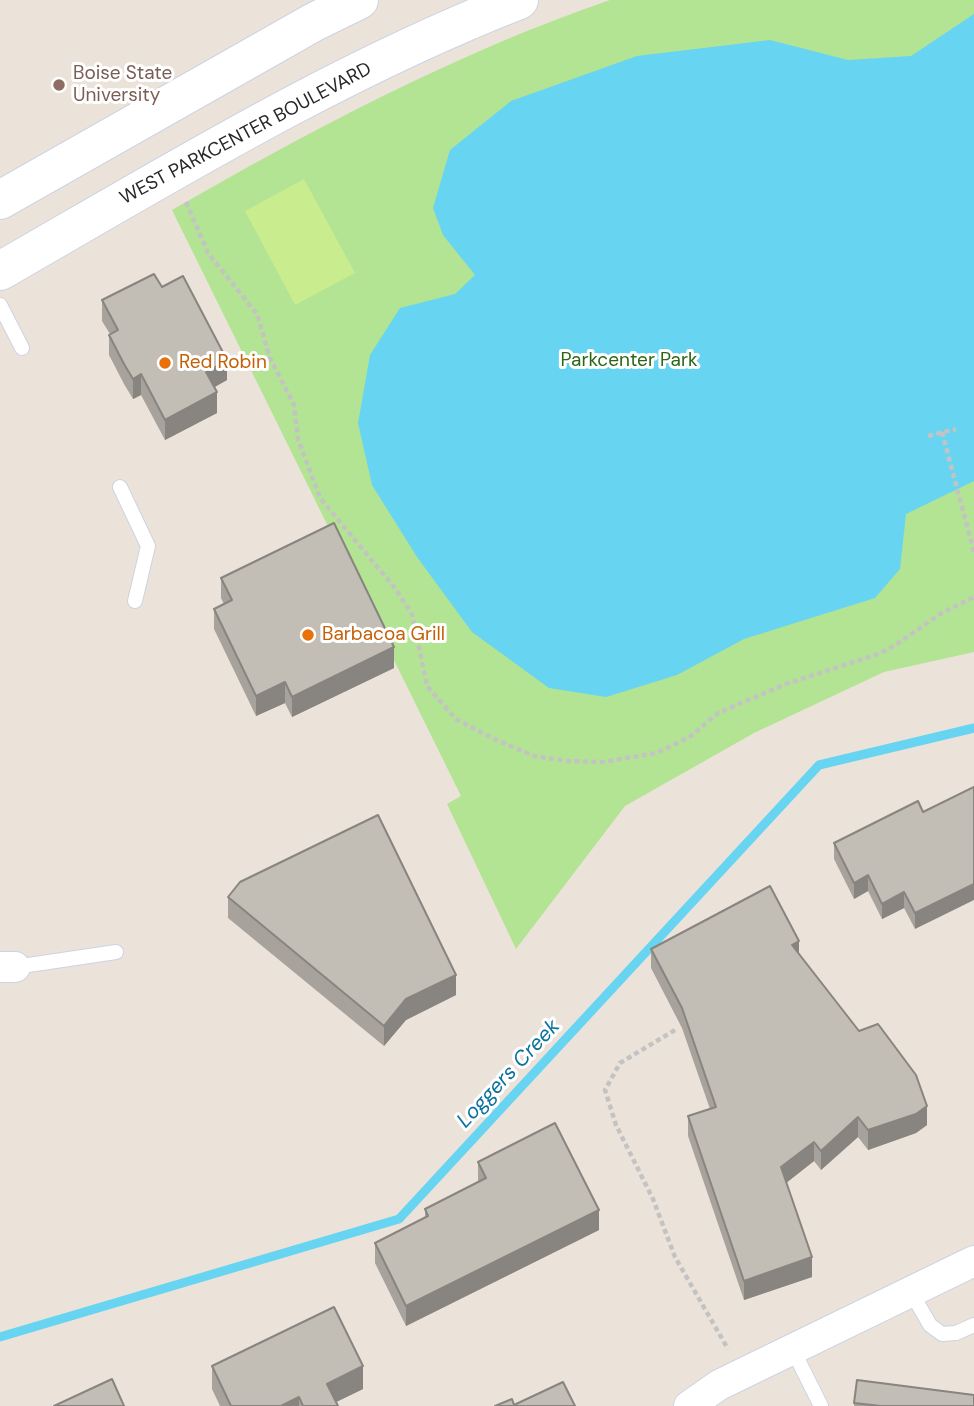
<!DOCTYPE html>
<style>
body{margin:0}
canvas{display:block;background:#ebe2d9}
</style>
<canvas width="974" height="1406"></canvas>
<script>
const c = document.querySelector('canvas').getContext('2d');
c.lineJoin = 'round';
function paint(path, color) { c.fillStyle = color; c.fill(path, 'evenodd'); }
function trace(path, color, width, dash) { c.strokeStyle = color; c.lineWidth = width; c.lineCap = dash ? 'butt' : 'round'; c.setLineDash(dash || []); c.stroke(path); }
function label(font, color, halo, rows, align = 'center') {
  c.font = font + ' "DM Sans",sans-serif'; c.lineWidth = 6; c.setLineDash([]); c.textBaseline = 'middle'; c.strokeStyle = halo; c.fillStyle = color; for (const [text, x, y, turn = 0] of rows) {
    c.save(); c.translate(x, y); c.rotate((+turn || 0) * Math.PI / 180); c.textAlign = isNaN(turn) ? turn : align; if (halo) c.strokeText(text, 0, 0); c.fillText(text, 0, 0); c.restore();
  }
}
paint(new Path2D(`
 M610,0H974V652L884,672L754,733L625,806L516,949L447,804L461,796L172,210C313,129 456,53 610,0Z`), '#b3e493');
paint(new Path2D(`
 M304,179L355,273L295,305L245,211Z`), '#c9ec8e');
paint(new Path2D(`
 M974,14V481L906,514L900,569L875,598L744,639L677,675L606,697L549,688L472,632L417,557L372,485L358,423L370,355L400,308L455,294L475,275L443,235L433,208L450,150L511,101L637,56L770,40L848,60L911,56Z`), '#67d4f2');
trace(new Path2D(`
 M0,1337L399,1219L819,765L974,728`), '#67d4f2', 9);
const lane = new Path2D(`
 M0,305L22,348
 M120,487L148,546L135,601
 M15,967L116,952
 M911,1292L930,1325L942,1334L956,1333L974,1325
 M793,1350L821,1406`);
const street = new Path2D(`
 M0,967H15
 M689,1406L719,1385L974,1261`);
const secondary = new Path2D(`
 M0,200L314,22L359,0
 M0,271C169,174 337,71 519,0`);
trace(lane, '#ced3e2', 16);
trace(street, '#ced3e2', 32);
trace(secondary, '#ced3e2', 40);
trace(new Path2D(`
 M186,202L208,253L257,314L270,358L294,405L298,439L320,498L395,588L412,614L427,686L456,719L492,738L534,756L568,761L603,762L657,753L691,736L718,713L786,684L878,654L894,646L940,614L974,597
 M942,432L974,552
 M928,436L956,429
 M675,1030L620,1063L605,1090L616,1125L653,1199L675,1257L728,1349`), '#c3c3c3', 4.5, [5, 3.5]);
trace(lane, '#fff', 14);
trace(street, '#fff', 30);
trace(secondary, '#fff', 38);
paint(new Path2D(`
 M162,287L227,380L214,387L217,413L165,440L141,395L133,399L124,384L109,355V335L110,334L102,321V300Z
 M221,578L394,668L292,717L285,703L256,716L214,629V609L224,604L221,598Z
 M918,801L915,929L904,908L882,919L868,891L854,899L834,859V843Z
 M228,897L456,995L406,1020L384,1046L228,918Z
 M651,949L799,953L927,1125L916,1133L868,1150L858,1137L821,1170L814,1161L786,1183L812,1277L744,1300L688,1136V1116L710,1109L682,1028L651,968Z
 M478,1162L599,1230L406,1326L375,1263V1243L425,1218V1209L478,1182Z
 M212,1366L363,1389L336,1402L338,1406H220L212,1389Z
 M857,1380L974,1406H854Z`), '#a7a39c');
paint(new Path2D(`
 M227,360V380L206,392V372Z
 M141,374V395L133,399V379Z
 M217,392V413L165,440V420Z
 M394,647V668L292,717V697Z
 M285,682V703L256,716V696Z
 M868,875V891L854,899V883Z
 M974,884V900L915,929V913Z
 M904,892V908L882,919V904Z
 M799,941V961L792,945Z
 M456,975V995L406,1020L384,1046V1026L406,999Z
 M927,1106V1125L916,1133L868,1150V1130Z
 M858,1117V1137L821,1170V1151Z
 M814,1142V1161L781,1187V1167Z
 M599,1210V1230L406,1326V1306Z
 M812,1257V1277L744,1300V1281Z
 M363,1366V1389L328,1406L327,1384Z
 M299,1397V1406H281Z`), '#88847f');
const building = new Path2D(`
 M154,274L162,287L183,276L227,360L206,372L217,392L165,420L141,374L133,379L124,364L109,335L118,330L102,300Z
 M334,523L394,647L292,697L285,682L256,696L214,609L232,600L221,578Z
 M974,787V884L915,913L904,892L882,904L868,875L854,883L834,843L918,801L923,812Z
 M378,815L456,975L406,999L384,1026L228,897L240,882Z
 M770,886L799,941L792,945L859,1031L878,1024L916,1075L927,1106L916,1114L868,1130L858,1117L821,1151L814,1142L781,1167L812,1257L744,1281L688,1116L716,1107L682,1008L651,949Z
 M555,1123L599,1210L406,1306L375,1243L428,1216L425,1209L486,1178L478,1162Z
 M334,1307L363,1366L327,1384L338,1406H303L299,1397L281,1406H231L212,1366Z
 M112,1379L124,1406H54Z
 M857,1380L974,1395V1406H881L854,1403Z
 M563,1382L575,1406H495L512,1399L514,1405Z`);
paint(building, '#c2bdb5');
trace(building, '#88847f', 2);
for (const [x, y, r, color] of [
 [59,85,7,"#8d6e63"],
 [165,363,7,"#e8710a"],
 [308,635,7,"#e8710a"]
]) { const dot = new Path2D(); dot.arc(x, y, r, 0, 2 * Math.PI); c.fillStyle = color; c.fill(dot); trace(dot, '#fff', 2.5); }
label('19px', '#785e54', '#fff', [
 ["Boise State",73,74],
 ["University",73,96]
], 'left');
label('19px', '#282828', '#fff', [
 ["WEST PARKCENTER BOULEVARD",246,134,-28]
]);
label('19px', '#2b6617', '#fff', [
 ["Parkcenter Park",629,361]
]);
label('19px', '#c56008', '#fff', [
 ["Red Robin",179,363],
 ["Barbacoa Grill",322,635]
], 'left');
label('italic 21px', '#09719c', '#fff', [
 ["Loggers Creek",509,1074,-47]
]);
</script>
